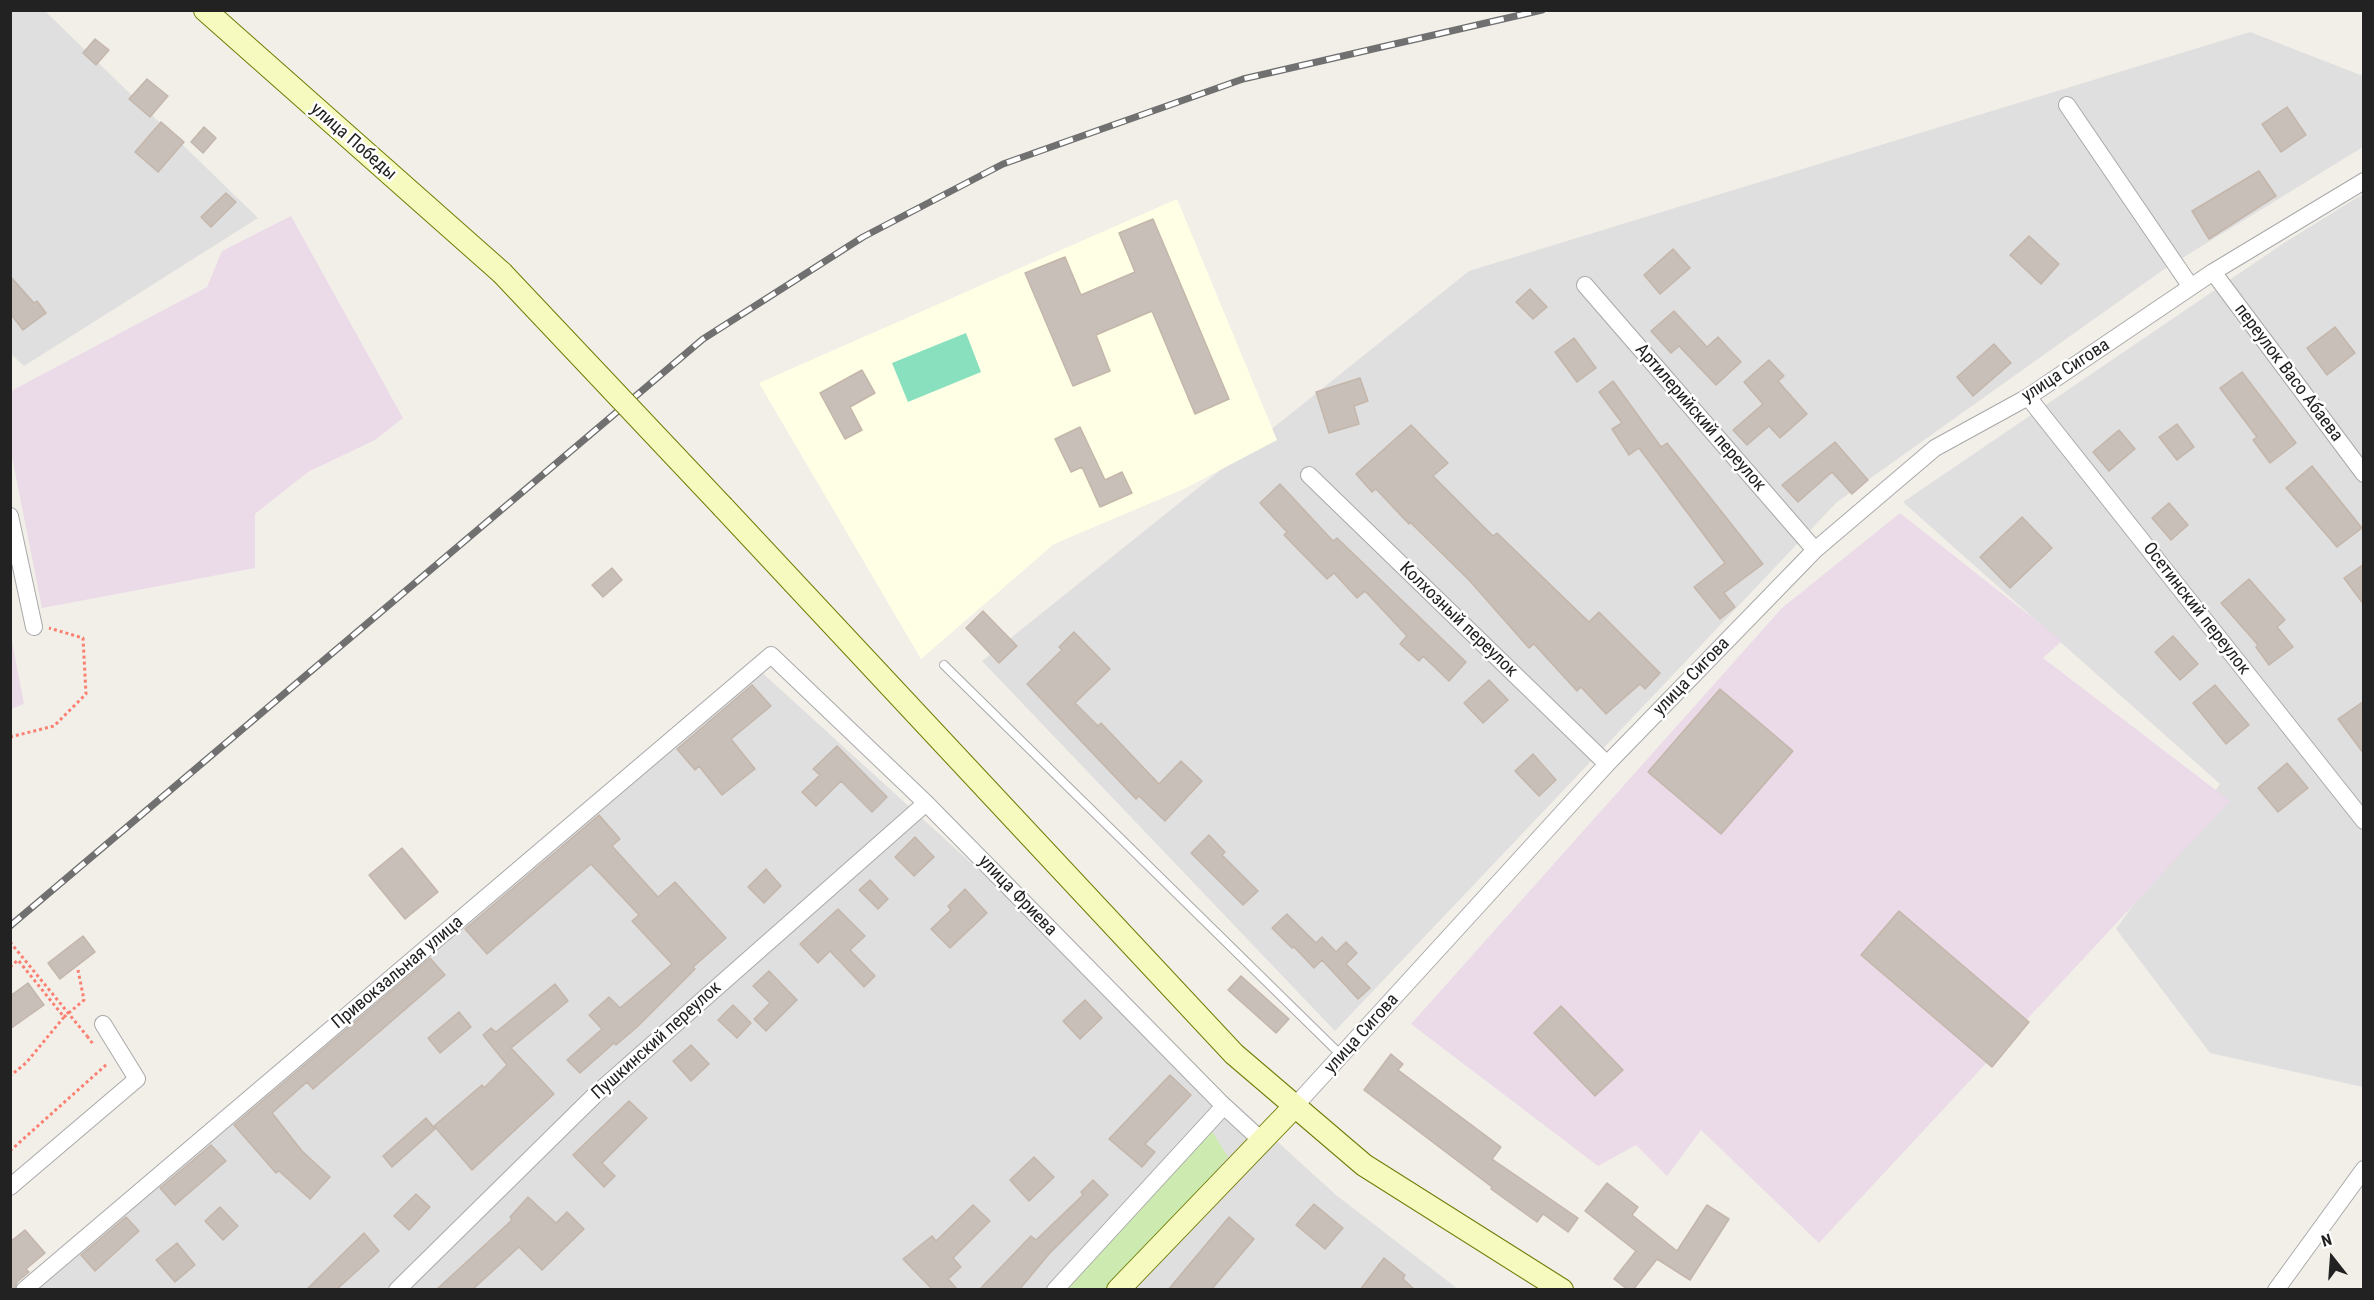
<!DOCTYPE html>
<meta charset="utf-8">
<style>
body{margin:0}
#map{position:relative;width:2374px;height:1300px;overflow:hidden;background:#f2efe9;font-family:"Roboto Condensed",sans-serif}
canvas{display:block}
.frame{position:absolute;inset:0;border:12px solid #222;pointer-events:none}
.north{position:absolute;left:2302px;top:1228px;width:60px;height:60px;-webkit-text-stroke:4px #fff;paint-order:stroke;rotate:343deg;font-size:16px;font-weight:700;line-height:24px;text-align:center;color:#222}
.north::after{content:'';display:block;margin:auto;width:21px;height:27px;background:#222;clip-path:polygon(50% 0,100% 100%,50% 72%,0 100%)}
</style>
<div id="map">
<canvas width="2374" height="1300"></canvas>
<div class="frame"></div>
<div class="north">N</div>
</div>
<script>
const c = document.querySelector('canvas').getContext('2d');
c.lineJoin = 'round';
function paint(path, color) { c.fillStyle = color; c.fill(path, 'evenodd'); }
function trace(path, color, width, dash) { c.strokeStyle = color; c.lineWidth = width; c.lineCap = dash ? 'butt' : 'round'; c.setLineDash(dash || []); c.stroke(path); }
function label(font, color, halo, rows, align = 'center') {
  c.font = font + ' "Roboto Condensed",sans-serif'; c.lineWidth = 5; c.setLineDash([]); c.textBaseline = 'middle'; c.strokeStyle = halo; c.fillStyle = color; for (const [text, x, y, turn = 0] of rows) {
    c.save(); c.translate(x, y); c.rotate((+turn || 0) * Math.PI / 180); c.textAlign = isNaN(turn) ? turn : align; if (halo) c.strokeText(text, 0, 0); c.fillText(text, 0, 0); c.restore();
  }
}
paint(new Path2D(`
 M10,11H45L258,218L24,366L10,353Z
 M2250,32L2363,76V147L2163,270L1837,502L1335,1031L982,661L1469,271Z
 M2363,194V1087L2210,1053L2116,929L2220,784L1903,502L2284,243Z
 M758,669L1336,1195L1458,1289L21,1290Z`), '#e0dfdf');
paint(new Path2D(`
 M291,216L403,418L375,440L308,472L255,514V568L42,608L11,452V391L207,287L222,251Z
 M1900,513L2062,641L2043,658L2230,801L1819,1243L1701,1130L1667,1176L1636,1145L1598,1166L1411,1024L1782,608Z
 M10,631L24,704L11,709H10Z`), '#ebdbe8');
paint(new Path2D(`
 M1177,199L1277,440L1186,488L1054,544L921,659L759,383Z`), '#ffffe5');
paint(new Path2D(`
 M1210,1128L1228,1157L1110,1289L1062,1290Z`), '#cdebb0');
paint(new Path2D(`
 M966,333L981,372L908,402L892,363Z`), '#88e0be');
const building = new Path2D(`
 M95,39L109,50L96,65L83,53Z
 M147,79L168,96L150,117L129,99Z
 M2287,107L2306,135L2281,152L2262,124Z
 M161,122L184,142L158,172L135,152Z
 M204,127L216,138L203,153L191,142Z
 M2259,171L2276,196L2209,239L2192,211Z
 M226,193L236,202L211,227L201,217Z
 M1153,219L1229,399L1195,414L1152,311L1096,335L1110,371L1073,386L1025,273L1065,257L1081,295L1135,272L1119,233Z
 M2029,236L2059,264L2041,284L2010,255Z
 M1673,249L1690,268L1660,294L1644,275Z
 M10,276L34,303L37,301L46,313L23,330L10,313Z
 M1530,289L1547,307L1533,319L1516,302Z
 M1674,311L1707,347L1718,337L1741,362L1716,385L1679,346L1671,353L1651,331Z
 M2335,327L2355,353L2327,375L2307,348Z
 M1574,338L1596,368L1577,382L1555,352Z
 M1994,344L2011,363L1973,396L1957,377Z
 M1769,360L1784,376L1778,381L1807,414L1780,438L1769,426L1747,445L1733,430L1763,404L1744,382Z
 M862,370L875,393L850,407L862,430L845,439L820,393Z
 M2242,372L2296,443L2270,463L2253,440L2257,437L2220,388Z
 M1360,378L1368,401L1354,406L1359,424L1329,433L1316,392Z
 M1613,381L1661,447L1667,443L1763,564L1724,593L1735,607L1720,619L1694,587L1725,563L1639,448L1629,455L1612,429L1622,423L1599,392Z
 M2177,424L2194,447L2177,460L2159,437Z
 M1411,425L1448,463L1433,476L1493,536L1497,533L1589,622L1599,612L1660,673L1645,689L1640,684L1606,714L1581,687L1577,691L1534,644L1529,648L1469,580L1410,522L1409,524L1376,489L1372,492L1356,474Z
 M1080,427L1105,480L1122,472L1132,493L1100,507L1082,467L1071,472L1055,439Z
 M2119,430L2135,449L2109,471L2093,452Z
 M1835,442L1868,480L1852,494L1832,472L1798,502L1782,485Z
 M2312,466L2362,528L2337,547L2286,488Z
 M1280,484L1333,541L1337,538L1466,662L1449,681L1423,656L1419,661L1400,644L1407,636L1365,591L1357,598L1334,573L1327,579L1284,535L1287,532L1260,503Z
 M2169,503L2188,525L2171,540L2152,518Z
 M2022,517L2052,548L2010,588L1980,557Z
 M2364,564V605L2344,578Z
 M612,568L622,580L603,597L592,585Z
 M2249,579L2285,620L2277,627L2293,647L2269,665L2256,647L2258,645L2221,603Z
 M983,611L1017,646L999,663L966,628Z
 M1074,632L1110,669L1075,703L1098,726L1101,723L1159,784L1181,761L1202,781L1165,821L1139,796L1136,799L1027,684L1062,650L1059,647Z
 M2173,636L2198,664L2180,680L2155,652Z
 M1489,680L1508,700L1483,723L1464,703Z
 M752,685L771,706L731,739L755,769L722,795L699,766L695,770L677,749Z
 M2215,685L2249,725L2226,744L2193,703Z
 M1720,689L1793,751L1721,834L1648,772Z
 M2364,701V754L2338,719Z
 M837,746L887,797L872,812L841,781L816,806L802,792L820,775L813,769Z
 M1533,754L1556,780L1539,796L1515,771Z
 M2287,763L2308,788L2278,812L2258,788Z
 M599,815L620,839L612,846L658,897L675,882L726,938L693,967L695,969L637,1027L616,1045L614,1043L580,1073L567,1060L602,1029L589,1015L609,997L620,1008L672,964L632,921L639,915L591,864L487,954L465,929Z
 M1209,835L1225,852L1222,855L1258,891L1243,905L1191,853Z
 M915,837L934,857L914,876L895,857Z
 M402,848L438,892L405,919L369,875Z
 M766,869L781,886L764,903L748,887Z
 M870,880L888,899L878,909L859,890Z
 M965,889L987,913L950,948L931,929L951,910L948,906Z
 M838,909L865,936L850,950L875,976L864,987L830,951L818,963L800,944Z
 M1899,911L2029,1022L1992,1067L1861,955Z
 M1287,914L1316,943L1322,937L1336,952L1346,942L1357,953L1346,964L1370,988L1358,999L1322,960L1314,968L1294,947L1292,948L1272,928Z
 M83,936L95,952L60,979L48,963Z
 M430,958L445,975L313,1089L307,1082L272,1113L302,1151L330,1177L310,1199L279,1171L276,1173L234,1125Z
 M769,971L797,1000L766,1031L754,1019L770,1003L753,986Z
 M1241,976L1289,1019L1276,1033L1228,990Z
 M28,983L44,1005L10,1029V996Z
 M555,984L568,1001L511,1048L554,1094L472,1170L434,1126L482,1085L484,1088L507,1065L483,1035L491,1028L496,1032Z
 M1085,1000L1102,1018L1080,1039L1063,1021Z
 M733,1005L751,1023L737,1038L718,1020Z
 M1561,1006L1623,1070L1595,1096L1534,1033Z
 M459,1012L471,1027L440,1053L428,1038Z
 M691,1045L709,1064L691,1081L673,1061Z
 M1391,1054L1403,1064L1398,1070L1501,1147L1492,1159L1578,1218L1568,1232L1543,1214L1537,1222L1491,1189L1492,1187L1364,1090Z
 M1170,1075L1191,1095L1145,1144L1155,1152L1142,1167L1109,1139Z
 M629,1101L647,1118L602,1163L615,1176L604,1187L573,1155Z
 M426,1118L435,1129L392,1167L383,1156Z
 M211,1145L226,1161L175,1205L160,1188Z
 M1034,1157L1054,1177L1029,1201L1010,1180Z
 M1093,1180L1108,1195L1049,1254L1019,1290H979L1031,1236L1036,1240L1083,1195L1081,1192Z
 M1607,1183L1638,1207L1632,1215L1677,1251L1707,1205L1729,1219L1690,1280L1657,1259L1633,1290H1628L1614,1279L1636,1251L1585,1211Z
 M416,1194L430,1207L409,1230L394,1216Z
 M528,1197L556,1223L567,1212L584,1229L542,1270L519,1247L472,1290H436L512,1220L510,1217Z
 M1314,1204L1343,1228L1325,1249L1296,1225Z
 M973,1205L990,1221L953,1258L961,1267L948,1279L958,1290H933L903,1259L932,1236L936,1241Z
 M220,1207L238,1226L223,1240L205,1221Z
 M126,1217L139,1231L95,1271L81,1255Z
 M1229,1217L1254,1239L1211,1290H1168Z
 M25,1230L45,1253L26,1269L29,1272L17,1282L14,1290H10V1242Z
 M364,1233L379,1251L336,1290H306Z
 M177,1243L195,1265L175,1282L156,1260Z
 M1384,1258L1405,1275L1403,1279L1415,1290H1360Z`);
paint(building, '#c7bfb8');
trace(building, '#c4b6ab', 1.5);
const service = new Path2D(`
 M944,665L1342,1056`);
const minor = new Path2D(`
 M2067,105L2191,287
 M2213,272L2364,474
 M1585,285L1815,550
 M2028,397L2364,821
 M1309,475L1607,764
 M10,516L34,627
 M1294,1107L1607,764L1815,550L1935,448L2028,397L2213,272L2364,181
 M10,1187L137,1079L103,1024
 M24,1290L771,655L926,803L1224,1106L1261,1140
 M397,1290L596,1094L926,803
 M1055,1290L1224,1106
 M2276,1290L2364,1169`);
const secondary = new Path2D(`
 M205,10L502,273
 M723,507L1234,1054L1364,1165L1562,1290
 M1118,1290L1294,1107`);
trace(service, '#a9a9a9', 10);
trace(minor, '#a9a9a9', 18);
trace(secondary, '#707d05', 24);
trace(new Path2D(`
 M10,737L54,726L86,694L83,638L49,628
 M10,967L18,960L64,1017L26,1063L10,1076
 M64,1017L84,1000L78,970
 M87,1036L93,1044
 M10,1151L107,1064`), '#fa8072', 3, [3, 3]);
trace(service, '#fff', 8);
trace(minor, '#fff', 16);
trace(secondary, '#f7fabf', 22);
const rail = new Path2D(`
 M10,926L703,339L863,237L1003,164L1243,79L1542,10`);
trace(rail, '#707070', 7);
trace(rail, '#fff', 4.5, [14]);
const secondaryBridge = new Path2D(`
 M502,273L723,507`);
trace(secondaryBridge, '#707d05', 24, []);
trace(new Path2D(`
 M10,942L87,1036`), '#fa8072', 3, [3, 3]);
trace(secondaryBridge, '#f7fabf', 22);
label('18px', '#222', '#fff', [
 ["улица Победы",353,142,41],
 ["улица Сигова",2066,371,-33],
 ["переулок Васо Абаева",2288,373,53],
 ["Артилерийский переулок",1700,418,49],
 ["Осетинский переулок",2196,609,52],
 ["Колхозный переулок",1458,620,44],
 ["улица Сигова",1692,677,-46],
 ["улица Фриева",1017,896,46],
 ["Привокзальная улица",398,973,-40],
 ["улица Сигова",1362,1034,-48],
 ["Пушкинский переулок",657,1041,-42]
]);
</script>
